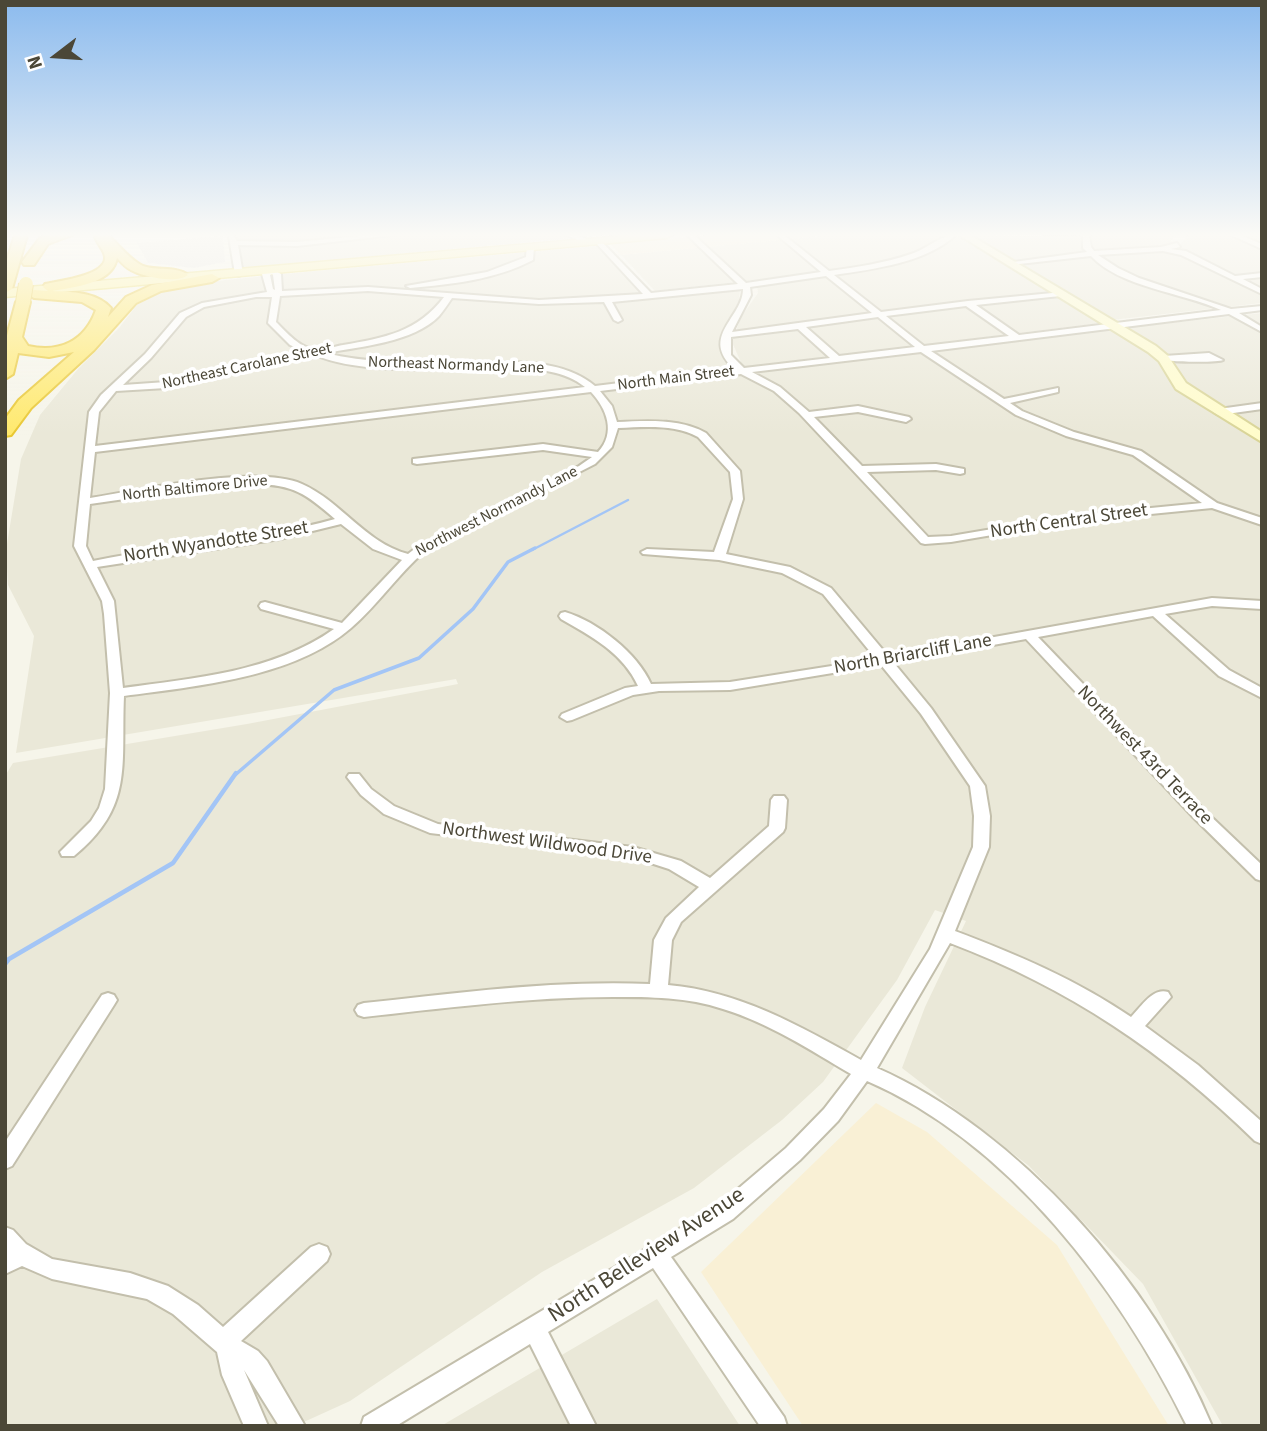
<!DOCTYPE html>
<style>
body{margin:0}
#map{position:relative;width:1267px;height:1431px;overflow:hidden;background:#f6f5ea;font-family:"Source Sans 3",sans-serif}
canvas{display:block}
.frame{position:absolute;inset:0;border:7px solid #4b4737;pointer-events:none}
.north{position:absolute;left:21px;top:21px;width:70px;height:70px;-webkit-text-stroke:5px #fff;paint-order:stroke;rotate:253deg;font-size:19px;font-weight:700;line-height:28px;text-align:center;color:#4b4737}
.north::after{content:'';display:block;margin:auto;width:24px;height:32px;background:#4b4737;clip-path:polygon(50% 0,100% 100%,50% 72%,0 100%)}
</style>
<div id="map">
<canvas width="1267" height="1431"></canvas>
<div class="frame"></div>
<div class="north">N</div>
</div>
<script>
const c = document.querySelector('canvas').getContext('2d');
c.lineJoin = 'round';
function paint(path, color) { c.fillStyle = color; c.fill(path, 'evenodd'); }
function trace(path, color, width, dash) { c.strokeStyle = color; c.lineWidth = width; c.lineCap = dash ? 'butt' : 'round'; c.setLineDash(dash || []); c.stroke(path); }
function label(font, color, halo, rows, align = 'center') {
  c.font = font + ' "Source Sans 3",sans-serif'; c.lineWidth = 7; c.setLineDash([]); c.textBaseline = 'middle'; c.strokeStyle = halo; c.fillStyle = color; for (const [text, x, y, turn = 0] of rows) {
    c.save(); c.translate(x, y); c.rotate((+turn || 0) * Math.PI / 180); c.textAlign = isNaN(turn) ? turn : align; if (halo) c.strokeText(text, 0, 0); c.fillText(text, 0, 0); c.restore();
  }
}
paint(new Path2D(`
 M236,235H606L244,268Z
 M832,235H955L1101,323L743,367L732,342L741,317L758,293L756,280L655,291L621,255Z
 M1175,235L1171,241L1188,258L1262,294V303L1112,320L972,236Z
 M1188,235H1262V290L1183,251L1180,244Z
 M597,246L648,299L740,289L739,300L722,335L721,355L731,369L99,445L83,451H106L1040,337L1262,313V1426H1223L1143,1284L1029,1166L902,1068L925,1007L966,921L935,910L897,980L823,1082L782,1120L694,1188L542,1272L350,1401L295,1426H5V776L13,763L247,724L458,684L456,679L16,753L34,636L8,585L6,550L21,459L40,415L78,369L119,328L139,302L166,290L216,281L315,271Z
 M657,1299L740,1426H441Z`), '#eae8d8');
paint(new Path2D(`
 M710,235H832L621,255L610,244Z
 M876,1103L927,1132L1057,1245L1169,1426H803L701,1272Z`), '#f9f0d5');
paint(new Path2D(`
 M223,236L225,262L194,268L148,263L137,243Z`), '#e7e6e2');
trace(new Path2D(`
 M532,550L628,500`), '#a3c5f6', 2.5);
trace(new Path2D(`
 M235,775L334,690L419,658L473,609L508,562L535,548`), '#a3c5f6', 3.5);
trace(new Path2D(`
 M5,964L9,959L173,863L236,773`), '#a3c5f6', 4.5);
const street = new Path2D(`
 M233,235L237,241L297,242L370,235H393L297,246L238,245L243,274L239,276L235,274L229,237Z
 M567,235H577L593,242L586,244Z
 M687,235H694L746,283L821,272L777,235H784L829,271C857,267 885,263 911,254C927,249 940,235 956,235C925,263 874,269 834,275L881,312L968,301L1063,292L1064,294L1060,296L976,305L1019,335L1221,310C1184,293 1119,287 1091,256L1010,265L1006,263L1087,252L1083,248V235H1089L1091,247L1094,251L1161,247L1177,243L1180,247L1171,249L1186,251L1235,276L1262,273V277L1243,279L1262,289V294L1181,255L1163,251L1098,255L1118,268L1139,278L1231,309L1262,306V310L1239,313L1262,327V332L1229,314L931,351L1004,399L1058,388V392L1010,403L1022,411L1074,432L1141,451L1217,503L1262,518V525L1212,508L1069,522L951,542L925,544L921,543L799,413L774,391L741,374L600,391L612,406L617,422C646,421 679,418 706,433L740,471L743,499L726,554L790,567L831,588L888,656L1212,598L1262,601V609L1212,606L1165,614L1229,670L1262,688V698L1219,676L1153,616L1038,637L1202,808L1262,865V881L1256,879L1192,816L1026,639L894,663L931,708L985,786L990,816L989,847L955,931C1016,954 1077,980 1131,1017C1141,1007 1153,987 1168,992L1171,997L1145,1026L1198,1065L1262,1122V1144L1255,1141C1164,1052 1069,988 950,943L877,1068C1018,1130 1154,1285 1212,1426H1187C1120,1290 1010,1143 867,1081L838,1121L800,1160L733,1219L671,1257L784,1417L787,1426H760L653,1268L548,1332L596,1426H571L530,1344L396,1426H361L364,1417L719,1205L786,1148L824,1109L851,1074C810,1050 769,1023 723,1009C688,997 650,997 613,997C529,997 447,1008 364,1017L358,1015L355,1010L358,1005L364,1003C459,993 554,980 650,984L654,940L666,918L699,887L669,869L632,857L430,833L384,814L361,795L347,777L349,774H359L371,789L394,806L438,824L633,847L681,861L710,878L769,826L771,800L774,796H784L787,800L785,828L783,832L681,922L672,940L668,985C739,991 800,1026 861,1060L930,949L973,847L974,816L970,786L921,714L881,665L730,690L659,691L633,695L572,720L567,721L560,717L562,714L625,688L638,686C623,653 591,636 561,619L559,616L561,613L565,612C598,622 637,653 651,684L730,682L876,659L823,594L782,573L719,560L643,554L641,552L647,549L714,552L733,499L730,472L698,437C675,424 645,427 618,428L612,447L595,464L425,551C398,574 378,605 351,628C293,678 197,686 124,696C121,766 134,807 74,856H62L60,852L91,821L99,808L105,789L110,693L104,614L102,601L74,546L89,412L101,395L145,354L180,313L202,303L267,292L262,274L272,269L281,274L282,291L368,287L539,300L643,294L596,243L599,239L651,293L738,284ZM272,274L273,275L275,290L273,289L270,275ZM826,276L872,313L732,332L751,295L750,287ZM743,289C743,318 699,336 734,369L595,386C556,354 496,363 449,363C408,363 366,363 325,353C360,347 414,342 439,316C444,310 448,304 452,298L539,304L604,302L614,320L618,322L622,320L612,302ZM368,291L444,297C418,332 384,338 343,345C335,346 324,351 316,350C300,348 287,333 276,322L280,296ZM256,297H272L268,323L290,345L306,352L246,362L166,382L123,385L151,358L186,317L204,307ZM966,306L1009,336L924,346L886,316ZM878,317L915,347L839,356L806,327ZM798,329L830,358L744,368L731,355V337ZM921,352L1016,415L1066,436L1133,455L1202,503L1069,516L951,536L928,537L867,472L936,470L960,474L964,473V469L936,464L862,466L814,417L858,412L906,422L911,419L909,417L858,406L809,412L780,387L752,372ZM315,355C360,374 432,369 481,369C515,368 557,365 585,387L95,446L99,412L116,391L166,388L246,368ZM591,392C607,409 616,433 598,452L543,444L413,459V463L417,464L543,450L592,457L579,466L417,547L408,554C364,542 342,502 302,484C256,464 141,490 90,498L95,452ZM255,484C294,485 305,493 335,519C256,541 174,544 93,561L86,546L90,504L194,489ZM341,524L373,549L402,560L342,623L265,602L261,603L259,606L261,609L334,629C273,672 195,678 123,688L114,601L97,567L280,539Z
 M1231,235H1240L1262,244V249Z
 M527,245L534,247L533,260C495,280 452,284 410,288L406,286L487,272L526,257Z
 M1209,353L1223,360C1218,363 1165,362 1160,359L1164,356Z
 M1262,403V409L1219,415L1214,412L1219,409Z
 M108,993L114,995L117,1000L114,1005L12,1166L5,1169V1142L102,995Z
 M5,1227L13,1230L26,1244L52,1259L130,1273L168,1286L198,1305L223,1327L311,1247L319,1244L327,1247L330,1254L327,1261L241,1341L258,1351L267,1361L305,1426H279L244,1370L268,1426H244L222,1375L217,1352L173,1314L147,1299L52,1279L22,1266L5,1274Z`);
const secondary = new Path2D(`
 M959,235H970L1156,346L1168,356L1186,383L1262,432V442L1176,389L1159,361L1148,352Z`);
const primary = new Path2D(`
 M634,235H672L667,238L5,297V289Z`);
const highway = new Path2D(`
 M15,235H27L12,289L5,293V266Z
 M53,235H72L48,244L34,265H24L22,262L40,238Z
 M95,235H108C118,244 130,260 143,266C157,271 177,266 188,275C176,284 144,277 131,270C126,268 121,262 117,258C112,284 74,287 52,291C73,292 96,292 111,308L108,317L126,297L152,285L212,274L219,278L212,282L161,291L136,303L94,350L31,408L11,435L5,436V419L19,400L74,352L49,357L18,353L13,374L5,379V343L16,302L23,298L30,302L22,337L28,346C60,353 85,341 96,310L82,302L34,298L27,294L34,290L48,291L43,287L45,284C59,281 103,276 105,259C106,250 95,243 95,235Z`);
trace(street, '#c3bfac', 4);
trace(secondary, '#d9d497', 4);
trace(primary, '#eddd61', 3);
trace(highway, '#e9c731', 4);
paint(street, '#fff');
paint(secondary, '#fffccb');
paint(primary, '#fff59a');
paint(highway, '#ffe96c');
const highwayBridge = new Path2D(`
 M23,302L26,284`);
trace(highwayBridge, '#e9c731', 16, []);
trace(highwayBridge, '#ffe96c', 14);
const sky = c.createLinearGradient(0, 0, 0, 435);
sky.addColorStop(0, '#8cbbee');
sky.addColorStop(0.54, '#fbfaf6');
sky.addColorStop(1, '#fbfaf600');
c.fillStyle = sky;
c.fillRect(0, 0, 1267, 435);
label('16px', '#4b4737', '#fff', [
 ["Northeast Normandy Lane",456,366,2],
 ["Northeast Carolane Street",247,367,-12],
 ["North Main Street",676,379,-7],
 ["North Baltimore Drive",195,489,-6],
 ["Northwest Normandy Lane",497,512,-27]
]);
label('19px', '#4b4737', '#fff', [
 ["North Central Street",1069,522,-8],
 ["North Wyandotte Street",216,543,-9],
 ["North Briarcliff Lane",913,655,-10],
 ["Northwest 43rd Terrace",1144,756,46],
 ["Northwest Wildwood Drive",547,844,8]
]);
label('23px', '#4b4737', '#fff', [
 ["North Belleview Avenue",647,1256,-33]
]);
</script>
